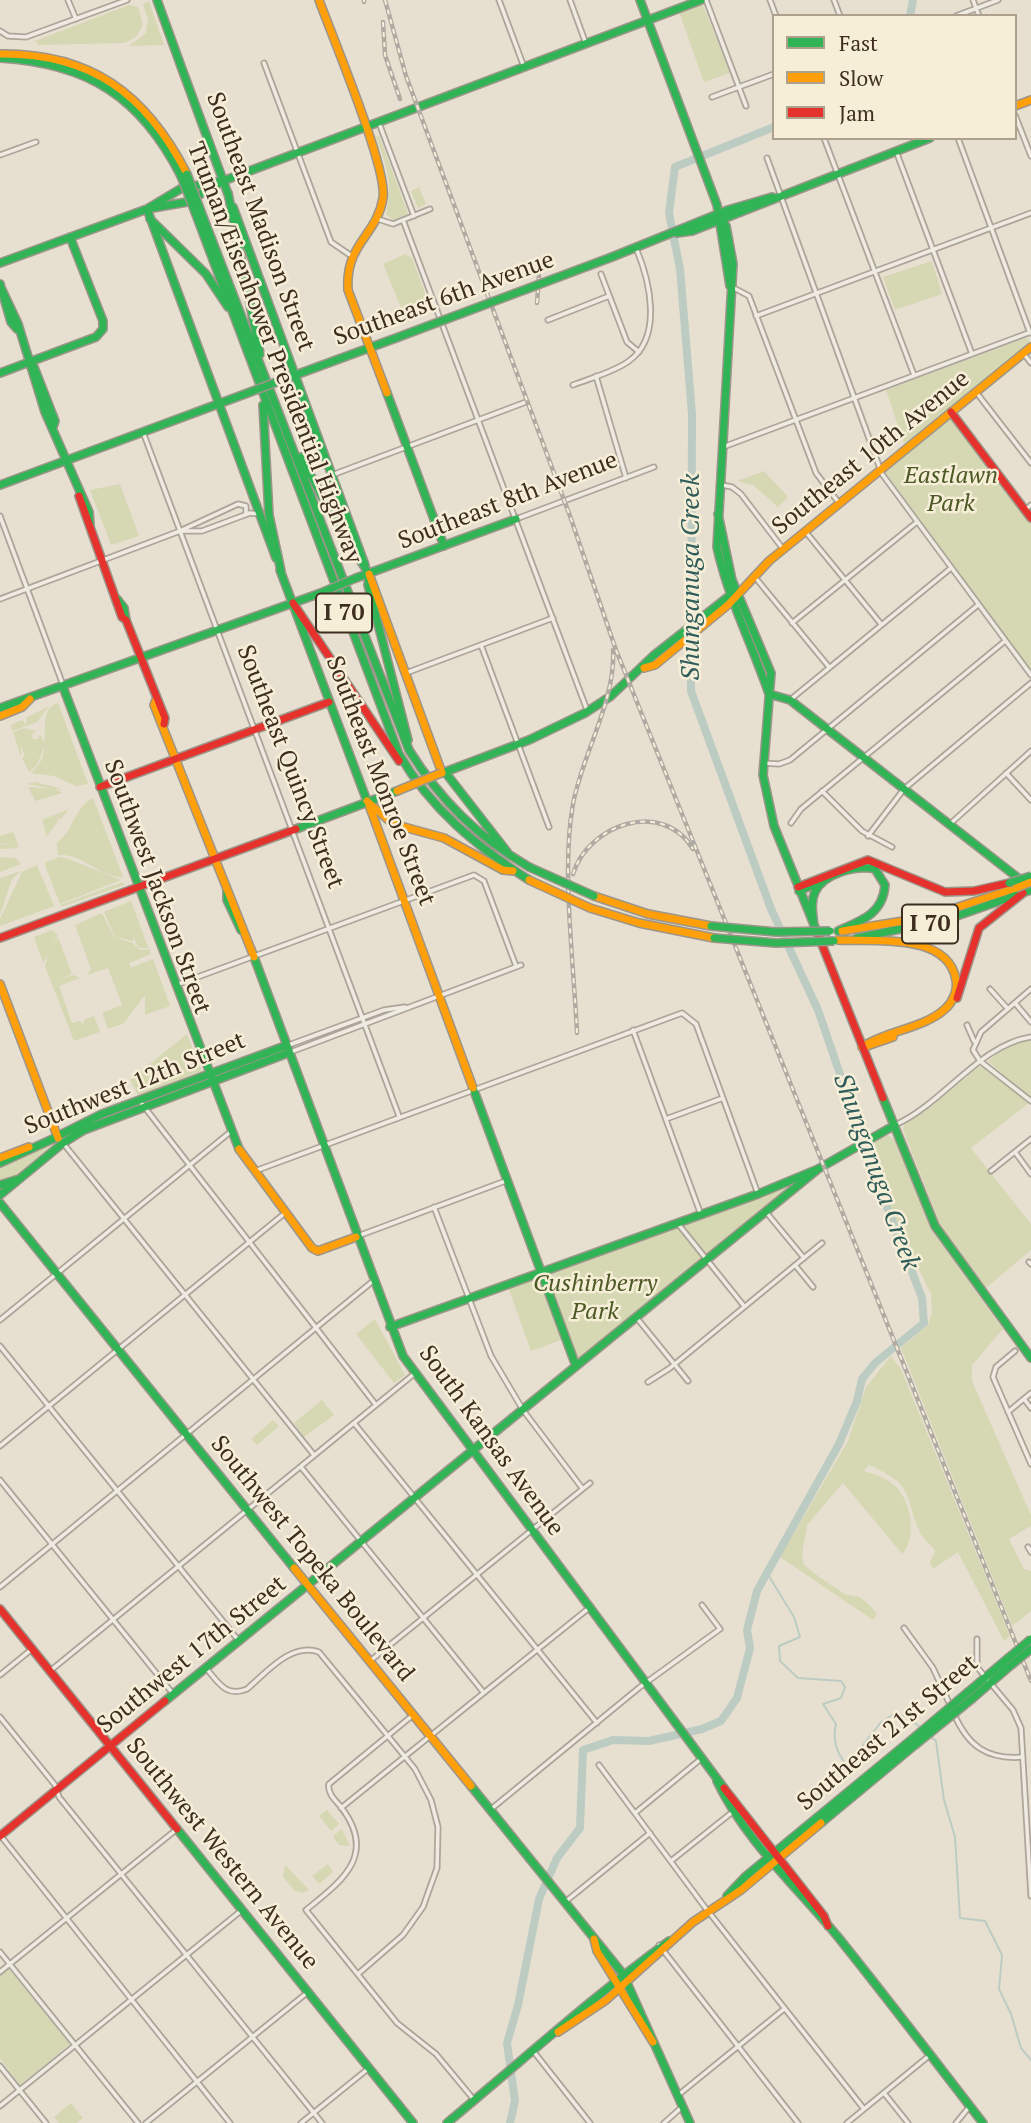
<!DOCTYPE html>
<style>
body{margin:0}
#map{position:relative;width:1031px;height:2123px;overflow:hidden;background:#e7e0d1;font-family:"PT Serif",serif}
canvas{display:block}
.legend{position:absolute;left:772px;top:14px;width:245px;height:126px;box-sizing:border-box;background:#f7eed8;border:2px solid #ada18e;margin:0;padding:9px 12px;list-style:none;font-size:21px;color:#3d2e20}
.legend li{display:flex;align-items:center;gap:14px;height:35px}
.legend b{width:35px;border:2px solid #ada18e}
</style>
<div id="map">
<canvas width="1031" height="2123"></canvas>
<ul class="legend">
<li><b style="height:9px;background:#30b455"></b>Fast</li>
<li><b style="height:9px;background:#ff9f0a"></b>Slow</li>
<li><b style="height:9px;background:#e5322d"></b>Jam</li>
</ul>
</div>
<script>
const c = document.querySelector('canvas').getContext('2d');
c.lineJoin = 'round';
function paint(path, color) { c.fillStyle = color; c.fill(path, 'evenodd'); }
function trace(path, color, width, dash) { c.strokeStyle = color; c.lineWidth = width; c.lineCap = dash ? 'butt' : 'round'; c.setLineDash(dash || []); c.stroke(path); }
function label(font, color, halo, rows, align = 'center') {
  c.font = font + ' "PT Serif",serif'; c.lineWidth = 5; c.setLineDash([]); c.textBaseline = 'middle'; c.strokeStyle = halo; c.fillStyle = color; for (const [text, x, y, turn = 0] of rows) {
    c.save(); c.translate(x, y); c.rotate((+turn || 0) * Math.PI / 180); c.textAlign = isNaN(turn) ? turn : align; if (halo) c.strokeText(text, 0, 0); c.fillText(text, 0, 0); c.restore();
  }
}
paint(new Path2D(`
 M149,1L164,45L129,46L146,33L148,19L143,4Z
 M702,3L730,73L704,82L679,12Z
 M129,5L138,7L143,25L136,37L125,43L38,45L35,41Z
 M379,135L408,214L393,220L386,214C393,183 387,167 376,137Z
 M419,187L426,204L418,208L411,191Z
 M405,254L412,258L430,307L428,313L407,322L383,264Z
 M932,261L942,294L895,310L883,277Z
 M1026,338L1030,341L1029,345L905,446L886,390Z
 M952,417L1031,522V670L884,471Z
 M764,471L788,497L778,507L753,485L737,481Z
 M120,484L139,536L111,545L90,490Z
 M58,703L88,784L76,786L54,776L30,773C59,756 31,712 58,703Z
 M49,706L37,722L12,731L11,725L22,720L26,725V718Z
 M24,728L36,731L32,734L33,739H38L40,734L45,744L37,765L29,772L22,758L25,756L21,746V757L13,732Z
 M36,782L65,790L55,789L63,793L35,801L28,787L54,789L27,784Z
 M93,798L123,877C96,876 83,853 58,855L57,843C73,831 76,805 93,798Z
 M69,809L60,820L57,816L58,821L47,836L42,820Z
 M13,832L19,846H14L21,848L0,849V844L14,846L0,843V836Z
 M0,857L16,858L21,864L0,872Z
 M59,857L66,858L121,880L60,904L45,865L46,862Z
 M37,865L54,906L0,926V919L22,872Z
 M21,871L12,879L0,915V878Z
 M123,882L124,885L61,907L60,905Z
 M131,901L148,947V948H139L133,937V941L115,937L104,912Z
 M102,913L114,937L133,943L140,950L149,949L151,954L129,963L131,968L153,959L170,1006L145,1015V995L124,1023L108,1029L102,1013L122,1005L108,968L87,975L91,969L75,925Z
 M52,930L58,935L50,950L58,937L72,974L53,982L73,975L80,978L59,986L72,1023L80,1021L82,1025L85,1019L94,1016L100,1032L74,1041L45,966L48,956L43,963L34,937Z
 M187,1034L203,1074L138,1095L130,1080Z
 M1031,1040V1100L988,1061L1007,1046Z
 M978,1067L985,1068L1029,1103L971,1148L1031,1224V1250L985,1289L941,1227L903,1130L905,1124L926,1111Z
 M887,1135L896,1140L930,1228L1003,1329L972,1365V1381L1031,1515V1526L1009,1539L1024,1569L1031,1571V1611L1012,1626L901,1348L928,1325L932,1313L931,1294L895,1222L868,1144Z
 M58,1142L15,1179L0,1183V1165Z
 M785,1186L789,1190L581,1358L574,1356L546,1274L678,1228Z
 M538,1276L561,1340L531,1351L508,1287Z
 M375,1319L405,1375L394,1383L356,1334Z
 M891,1356L901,1369L1010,1636L1004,1641L958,1552L933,1569L930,1562L935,1551C931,1544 924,1540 921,1534C902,1493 917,1487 869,1465L864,1471C875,1474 886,1478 894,1485C912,1500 917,1539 902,1554L843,1483L807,1525C807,1537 799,1553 804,1564C806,1568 839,1591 845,1594C850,1596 855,1595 861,1598C867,1602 872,1608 877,1614L873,1620L780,1557L848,1441L866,1387Z
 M322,1400L334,1415L304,1437L294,1423Z
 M273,1420L279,1426L257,1445L251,1439Z
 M327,1810L339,1824L331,1831L319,1816Z
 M342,1829L350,1846L339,1845L333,1836Z
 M328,1864L333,1872L319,1884L312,1876Z
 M285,1865L309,1890L302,1893L295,1891L283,1877Z
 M9,1969L70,2044L20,2085L0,2058V1975Z
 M71,2103L83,2118L77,2123H59L54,2117Z`), '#d6d7b3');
trace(new Path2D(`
 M767,1573L794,1617L800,1637L779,1646L780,1661L798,1678L841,1681L845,1687L841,1698L823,1704L836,1724C832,1741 837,1753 847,1766L881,1722L894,1714L908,1717L936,1741L944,1800L955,1837L960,1918L985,1921L1002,1955L999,1989L1011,2014L1021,2048L1031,2060`), '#bcccc2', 2);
trace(new Path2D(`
 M910,16L913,0
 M510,2123L515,2101L507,2043L518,2005L539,1899L557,1858L580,1828L583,1750L613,1740L649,1741L702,1729L721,1721L737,1698L750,1648L747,1630L757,1591L839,1444L857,1401L862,1379L875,1363L924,1323L922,1298L875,1176L818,1010L771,909L691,691L692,414L680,269L669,213L675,167L774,127`), '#bcccc2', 8);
const street = new Path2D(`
 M68,0L76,19
 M499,0L524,67
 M570,0L586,44
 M706,0L746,106
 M770,0L776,16
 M834,0L840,16
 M973,0L979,16
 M956,16L998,0
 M0,31L8,36L26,37L127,0
 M264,63L331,242L350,255
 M712,97L774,74
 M1015,115L1031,156
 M379,123L414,216
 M824,138L914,375
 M958,138L1030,333
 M896,151L972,354
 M0,155L36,142
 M767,158L882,474L1031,675
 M378,219L393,224L430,209
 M403,220L587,710
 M601,274L627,342L639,352
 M732,287L749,296L816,473L839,503
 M756,316L1031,213
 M548,320L609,296
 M1023,353L1031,363
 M596,376L626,478
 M573,385C591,378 614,372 629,361C663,337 650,281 636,248
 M976,392L1031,463
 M143,432L399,1116
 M723,447L1031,332
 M332,475L526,402
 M722,485L732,487L741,494L783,549
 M1025,510L1031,505
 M0,516L63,685
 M516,519L654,467
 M182,530L238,504L246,506V514
 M805,531L881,624
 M754,576L829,667
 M0,599L180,531H202L250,513L259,514
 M792,623L917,522
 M481,645L549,827
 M406,673L553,618
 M790,700L951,568
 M763,763L779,764L790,760L978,605
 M1006,773L1031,800
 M822,791L862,831L892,847
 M791,823L801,809L1005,641
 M950,824L1031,751
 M868,836L904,789L1031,683
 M176,985L474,875L484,881L516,966
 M990,989L1008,1009
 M1031,989L981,1032L973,1050L980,1061L1031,1101
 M1015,1003L1031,1022
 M967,1025L974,1041
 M633,1030L701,1215
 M286,1046L384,1010L405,1007
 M288,1053L521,965
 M139,1100L376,1405
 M666,1119L723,1098
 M895,1125C944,1103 979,1045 1031,1037
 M63,1143L314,1455
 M1015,1152L1031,1174
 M255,1171L682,1013L696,1024L758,1194
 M991,1171L1031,1139
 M434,1207L491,1356L523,1410L582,1488
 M766,1212L804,1258
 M679,1225L744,1306
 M358,1236L508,1180
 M1029,1262L1031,1264
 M795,1265L813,1287
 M636,1317L688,1381
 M0,1320L229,1133
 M0,1346L239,1641
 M1015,1351L996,1367L993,1377L1031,1464
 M648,1382L670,1368L822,1243
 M1024,1399L1031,1408
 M1008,1412L1031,1393
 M354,1423L597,1723
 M0,1446L285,1213
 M301,1467L484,1693
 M0,1480L174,1695
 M1028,1547L1031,1552
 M0,1587L373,1281
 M904,1628L933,1668L951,1707
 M977,1639V1667L1013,1710L1021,1728L1031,1896
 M370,1661L590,1483
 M206,1668C218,1682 226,1698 247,1689C266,1673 291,1642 319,1652L415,1769L431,1800L438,1827L437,1868L423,1907L403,1935L358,1974
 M50,1671L414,1374
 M0,1675L32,1649
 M954,1714C968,1746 987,1760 1023,1757
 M413,1715L329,1784C327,1793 335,1800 341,1807C378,1855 342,1881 306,1910L397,2023L436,2054L475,2101
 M0,1717L55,1785L59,1797L322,2123
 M599,1765L704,1906L864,2109
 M341,1808L589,1608
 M490,1810L640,1687L720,1629L702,1605
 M635,1813L702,1758
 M0,1835L230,2123
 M671,1861L735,1810
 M565,1902L650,1833
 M659,1945L798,2123
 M0,1952L138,2123
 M0,1972L177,1829
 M534,2052L590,2123
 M0,2066L46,2123
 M884,2093L908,2123
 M677,2096L784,2009
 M0,2106L242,1910
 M146,2123L308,1992
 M301,2123L369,2068
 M664,2123L682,2107
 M847,2123L930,2055
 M956,2123L970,2106`);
const fast = new Path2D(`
 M157,0L182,69
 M640,0L717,205L730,286
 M0,58C88,63 141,97 181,176
 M182,69L228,194
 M228,193L260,354
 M233,207L365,565
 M147,209L182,188L223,181
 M147,209L276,558
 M200,209L409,750C440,800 478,837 529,867
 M195,212L399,754C431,809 476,846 529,880
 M718,213L726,226L733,264L717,547C728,598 752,644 769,694
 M150,219L206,274L228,307
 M677,233L692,231L930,138
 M612,257L728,210L772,197
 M0,263L147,209L187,202L223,181L701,0
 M0,284L11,322L17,329
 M2,290L18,324L45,412L89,512L90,524
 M29,362L34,367L55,421L53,427
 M0,373L96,337L103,329V321L70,237
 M282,380L396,338
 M387,393L444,546
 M263,405L269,515L281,571
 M301,457L333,517L369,574L368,585L408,740
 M0,485L245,394
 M718,514L732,580L771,673L763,775L774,826L817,932
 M280,570L367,801
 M356,578L516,519
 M117,599L124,608L126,620
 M63,687L239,1149
 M769,694L790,700L1031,888
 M0,708L318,594
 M445,772L529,740L585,713L611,696L653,656L733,593
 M445,772L508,853
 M296,829L397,791
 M227,891V900L241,930
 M799,891L820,882
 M814,926C813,915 810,903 815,892C824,873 856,865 875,869L885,885C883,914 861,921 838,931
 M857,938L948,919L1031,890
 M254,957L403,1356L724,1788
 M473,1088L576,1366
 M883,1098L935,1226L1031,1358
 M54,1138L102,1114L285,1046
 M0,1163L57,1137
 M0,1185L19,1179
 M0,1195L63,1143L84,1130L288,1053
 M0,1203L294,1568
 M390,1327L758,1194L818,1169L895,1125
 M968,1692L1007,1659
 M973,1698L1010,1666
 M165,1701L818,1169
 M717,1781C745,1840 797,1887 838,1937C887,1998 935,2061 983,2123
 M471,1786L623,1974L690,2123
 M821,1823L915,1745
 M177,1829L413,2123
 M727,1896L746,1876L911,1740
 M447,2123C521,2062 592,1997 669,1941`);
const slow = new Path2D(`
 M319,0C332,36 388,169 383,198C377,236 345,243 348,290L387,393
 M0,54C91,53 146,94 187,174
 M1015,106L1031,100
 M369,574L442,773
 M644,668L655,665L729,604L769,561L1031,347
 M156,700L154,705L254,957
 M0,716L22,707L30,699
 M367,801L393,824L444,838L503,870L513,871
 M369,805L473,1088
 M594,896L648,914L711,926
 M590,908L639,923L714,938
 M842,931L928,917L1016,888
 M838,940C873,942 948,932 956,980C958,990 953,1002 945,1009C923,1029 887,1030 862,1047
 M0,984L58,1138
 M864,1047L893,1037
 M239,1149L312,1248L318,1251L356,1237
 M0,1158L29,1147
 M294,1568L471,1786
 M594,1939L597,1951L653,2042
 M558,2032L606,2000L693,1922L741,1890L821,1823`);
const jam = new Path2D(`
 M951,412L1031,518
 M79,496L122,617L126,620L165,718L164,724
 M293,603L399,761
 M100,787L329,702
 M798,887L868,860L945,892L974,891L1009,883
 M817,932L883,1098
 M0,938L296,829
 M957,998L979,928L1023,893
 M0,1609L177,1829
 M724,1788L824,1916L828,1926
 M0,1836L165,1701`);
trace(street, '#ada599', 7);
trace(fast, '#9c958a', 10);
trace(slow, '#9c958a', 10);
trace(jam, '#9c958a', 10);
trace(street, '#efebe3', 3.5);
trace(fast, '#30b455', 7);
trace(slow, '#ff9f0a', 7);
trace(jam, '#e5322d', 7);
const rail = new Path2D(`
 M364,0V2
 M385,0L406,76L570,516L616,650L1031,1681
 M383,22L385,55L400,99
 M537,303L539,275
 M573,874C588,825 662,798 693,849
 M577,1033C574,964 561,870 573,804C582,755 616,700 613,650`);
trace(rail, '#afaaa2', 4.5);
trace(rail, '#f7eed8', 2, [5]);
const fastBridge = new Path2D(`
 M187,174L200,209
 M181,176L195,212
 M396,338L612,257
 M245,394L282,380
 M318,594L356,578
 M529,867L594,896
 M1009,883L1031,876
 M711,926L776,932L830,931
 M714,938L776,943L834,941
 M1007,1659L1031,1639
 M1010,1666L1031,1649
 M911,1740L968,1692
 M915,1745L973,1698`);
const slowBridge = new Path2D(`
 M397,791L441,773
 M529,880L590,908
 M1016,888L1031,882`);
trace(fastBridge, '#9c958a', 10, []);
trace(slowBridge, '#9c958a', 10, []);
trace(fastBridge, '#30b455', 7);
trace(slowBridge, '#ff9f0a', 7);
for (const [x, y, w] of [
 [344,613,56],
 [930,924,56]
]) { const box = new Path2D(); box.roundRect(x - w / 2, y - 19.5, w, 39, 5); c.fillStyle = '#f7eed8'; c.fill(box); trace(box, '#3d2e20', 2); }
label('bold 23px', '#3d2e20', null, [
 ["I 70",344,613],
 ["I 70",930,924]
]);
label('24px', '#3d2e20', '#f7eed8', [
 ["Southeast Madison Street",260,222,70],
 ["Southeast 6th Avenue",444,299,-20],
 ["Truman/Eisenhower Presidential Highway",274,353,69],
 ["Southeast 10th Avenue",871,453,-39],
 ["Southeast 8th Avenue",508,501,-21],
 ["Southeast Quincy Street",290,767,69],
 ["Southeast Monroe Street",380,781,69],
 ["Southwest Jackson Street",157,887,70],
 ["Southwest 12th Street",135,1084,-22],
 ["South Kansas Avenue",491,1441,54],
 ["Southwest Topeka Boulevard",312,1559,51],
 ["Southwest 17th Street",192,1655,-39],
 ["Southeast 21st Street",888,1733,-40],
 ["Southwest Western Avenue",222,1854,51]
]);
label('italic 24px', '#4d5a26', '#f7eed8', [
 ["Eastlawn",951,476],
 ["Park",951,504],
 ["Cushinberry",595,1284],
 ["Park",595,1312]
]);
label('italic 26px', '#2f5d5a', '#f7eed8', [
 ["Shunganuga Creek",692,577,-90],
 ["Shunganuga Creek",876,1172,70]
]);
</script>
